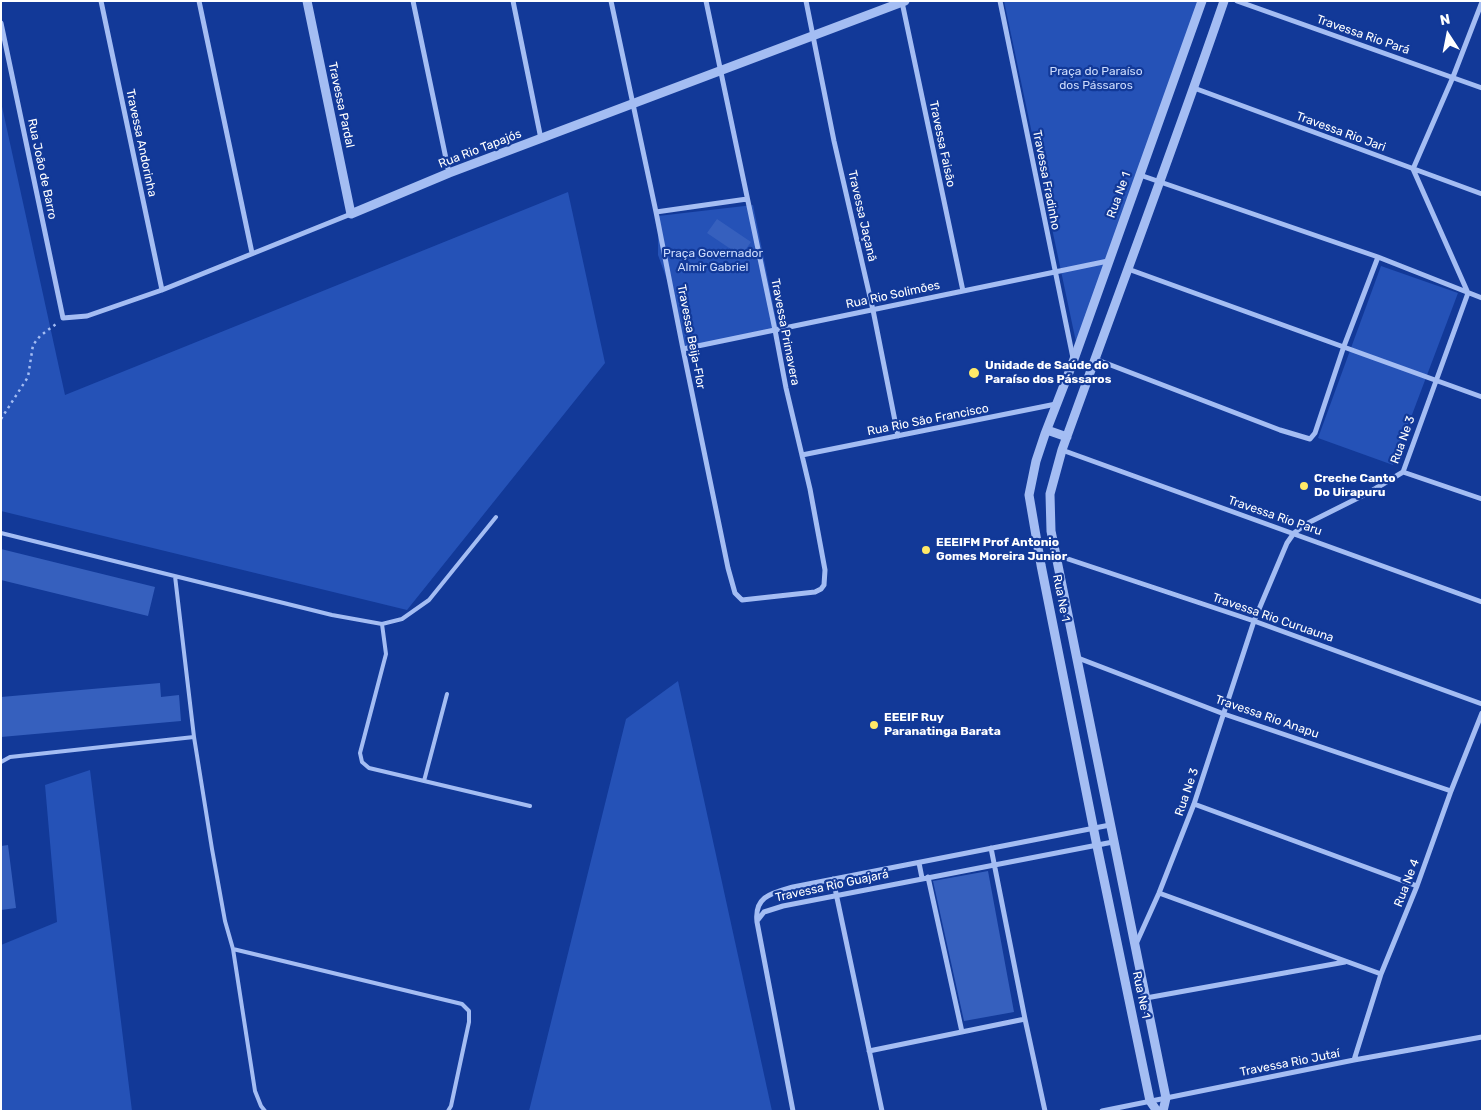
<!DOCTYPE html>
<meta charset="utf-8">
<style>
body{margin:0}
#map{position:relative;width:1483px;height:1112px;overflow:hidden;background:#123998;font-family:Rubik,sans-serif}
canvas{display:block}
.frame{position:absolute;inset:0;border:2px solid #fff;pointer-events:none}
.north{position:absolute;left:1423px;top:10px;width:50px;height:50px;-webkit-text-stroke:4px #123998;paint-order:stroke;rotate:349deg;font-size:14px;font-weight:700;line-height:20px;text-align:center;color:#fff}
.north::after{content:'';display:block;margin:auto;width:18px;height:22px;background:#fff;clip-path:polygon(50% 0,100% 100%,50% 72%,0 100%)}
</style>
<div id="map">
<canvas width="1483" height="1112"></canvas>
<div class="frame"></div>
<div class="north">N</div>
</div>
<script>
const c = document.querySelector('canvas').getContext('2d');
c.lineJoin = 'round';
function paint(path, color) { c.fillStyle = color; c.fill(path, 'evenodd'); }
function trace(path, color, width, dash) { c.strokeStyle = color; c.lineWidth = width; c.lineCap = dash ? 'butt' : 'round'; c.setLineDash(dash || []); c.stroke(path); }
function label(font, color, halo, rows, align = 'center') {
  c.font = font + ' Rubik,sans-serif'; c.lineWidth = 4.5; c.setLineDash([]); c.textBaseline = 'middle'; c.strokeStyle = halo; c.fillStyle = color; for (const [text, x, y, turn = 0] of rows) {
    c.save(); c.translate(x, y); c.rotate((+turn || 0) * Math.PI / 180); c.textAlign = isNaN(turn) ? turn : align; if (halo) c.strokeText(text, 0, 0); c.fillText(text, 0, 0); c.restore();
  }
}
paint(new Path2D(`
 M1004,1H1205L1076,342Z
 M1,102L65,395L568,192L605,363L407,610L1,511Z
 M753,205L778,329L683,351L673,296L658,255V216Z
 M1381,266L1458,293L1393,465L1318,438Z
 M678,681L772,1111H529L626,719Z
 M90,770L132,1111H1V945L57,922L45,785Z`), '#2552b7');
paint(new Path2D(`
 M717,219L751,242L741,256L707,233Z
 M1,549L155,587L148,616L1,580Z
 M160,683L161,697L179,695L181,721L1,737V697Z
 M8,845L16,908L1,910V846Z
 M988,871L1014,1012L964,1021L933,881Z`), '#3660be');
trace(new Path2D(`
 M1,419L28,377L33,345L40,336L56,324`), '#a4bdf3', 2.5, [2.5, 4]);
trace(new Path2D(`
 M1,533L332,615L382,624L402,619L429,600L496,517
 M175,576L194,737L212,849L225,921L233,949L255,1091L261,1106L265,1111
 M382,624L386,654L360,753L362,762L369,768L530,806
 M1,762L10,757L194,737
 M424,781L447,694
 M233,949L462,1004L469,1011V1022L451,1106L448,1111`), '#a4bdf3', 4);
trace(new Path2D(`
 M101,1L162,290
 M199,1L252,253
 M413,1L449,173
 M513,1L541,139
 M611,1L656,212L683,349L728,568L735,593L742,600L815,592L821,589L824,585L825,570L810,489L786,388L775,330L706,1
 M806,1L834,141L873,310L898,436
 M1000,1L1073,358
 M1237,1L1482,88
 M902,2L963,291
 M1,23L63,318L87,316L162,290L351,214
 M1194,88L1482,194
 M1140,175L1378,257L1482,298
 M656,212L747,199
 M1128,269L1482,397
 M683,349L1108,261
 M1095,359L1280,430L1310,439L1315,433L1344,346L1378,257
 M1062,450L1482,602
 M802,455L1056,404
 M1403,472L1482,499
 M1056,555L1254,621L1482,704
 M1078,658L1224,714L1451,791
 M1194,804L1417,886
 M991,848L1025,1019L1045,1111
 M919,863L922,878
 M928,877L962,1032
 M833,879L882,1111
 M1159,893L1381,974
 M757,921L764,912L783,906L1113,842
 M1136,944L1159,893L1194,804L1254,621L1287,543L1294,533L1306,524L1368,493L1403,472L1468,293L1413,169L1453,77L1482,2
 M1146,998L1345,962
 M869,1051L1025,1019
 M1354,1060L1381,974L1417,886L1451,791L1482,713
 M793,1111L757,922C754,896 772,893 793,887L1110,825
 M1102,1111L1354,1060L1482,1037`), '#a4bdf3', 5);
trace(new Path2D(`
 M307,1L351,214L449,173L905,1
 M1047,430L1067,437
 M1157,1111L1150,1101L1097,846L1041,565L1029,495L1036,461L1045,434L1073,362L1202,1
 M1163,1111L1166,1098L1051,531L1050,494L1062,450C1116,300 1172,152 1224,1`), '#a4bdf3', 9);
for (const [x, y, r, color] of [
 [974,373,6,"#ffe967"],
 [1304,486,5,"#ffe967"],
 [926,550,5,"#ffe967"],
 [874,725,5,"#ffe967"]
]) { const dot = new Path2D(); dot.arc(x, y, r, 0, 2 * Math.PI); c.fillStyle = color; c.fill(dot); trace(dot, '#123998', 2); }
label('12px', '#fff', '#123998', [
 ["Travessa Rio Pará",1363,35,19],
 ["Travessa Pardal",341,105,78],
 ["Travessa Rio Jari",1341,132,20],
 ["Travessa Andorinha",141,143,78],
 ["Travessa Faisão",942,144,78],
 ["Rua Rio Tapajós",480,149,-21],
 ["Rua João de Barro",42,169,78],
 ["Travessa Fradinho",1046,180,79],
 ["Rua Ne 1",1119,195,-70],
 ["Travessa Jaçanã",862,216,77],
 ["Rua Rio Solimões",893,295,-12],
 ["Travessa Primavera",785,332,79],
 ["Travessa Beija-Flor",691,337,79],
 ["Rua Rio São Francisco",928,420,-11],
 ["Rua Ne 3",1403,440,-70],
 ["Travessa Rio Paru",1275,516,19],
 ["Rua Ne 1",1061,598,79],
 ["Travessa Rio Curuauna",1273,618,19],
 ["Travessa Rio Anapu",1267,717,19],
 ["Rua Ne 3",1187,792,-71],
 ["Rua Ne 4",1407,883,-69],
 ["Travessa Rio Guajará",832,886,-12],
 ["Rua Ne 1",1141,995,78],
 ["Travessa Rio Jutaí",1290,1063,-11]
]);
label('12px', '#cddcfd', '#123998', [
 ["Praça do Paraíso",1096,72],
 ["dos Pássaros",1096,86],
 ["Praça Governador",713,254],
 ["Almir Gabriel",713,268]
]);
label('bold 12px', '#fff', '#123998', [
 ["Unidade de Saúde do",985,366],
 ["Paraíso dos Pássaros",985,380],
 ["Creche Canto",1314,479],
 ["Do Uirapuru",1314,493],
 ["EEEIFM Prof Antonio",936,543],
 ["Gomes Moreira Junior",936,557],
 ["EEEIF Ruy",884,718],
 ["Paranatinga Barata",884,732]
], 'left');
</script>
